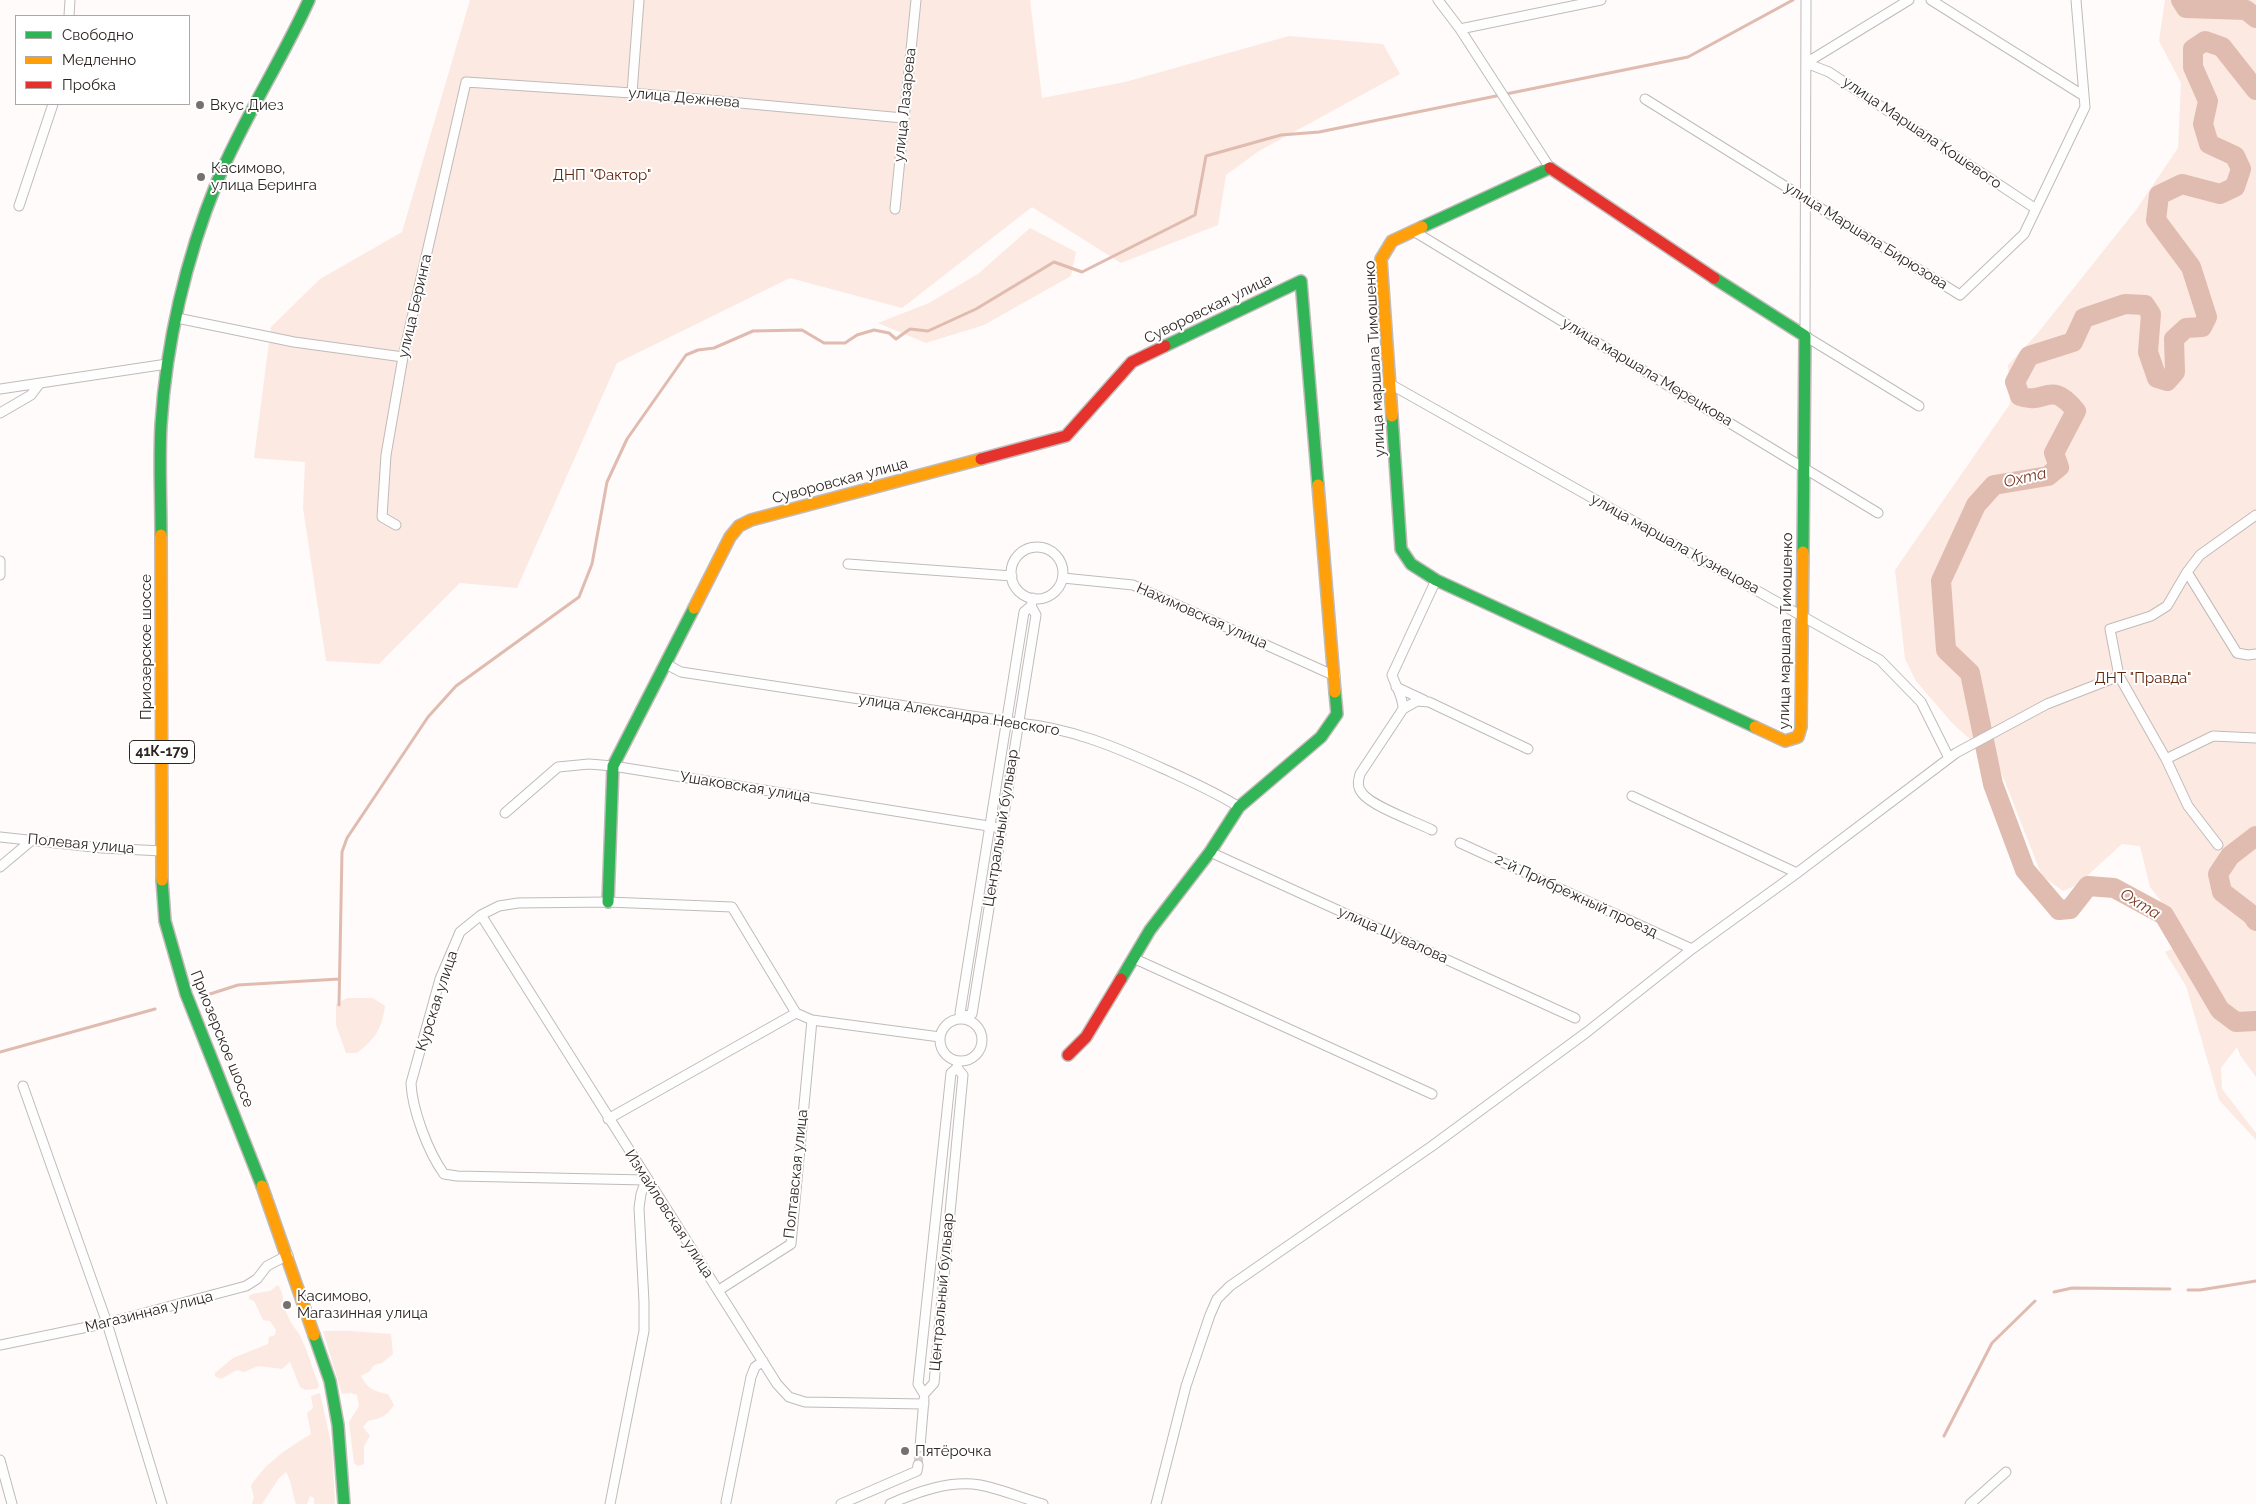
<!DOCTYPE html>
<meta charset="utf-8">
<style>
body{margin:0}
#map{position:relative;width:2256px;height:1504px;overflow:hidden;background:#fefbfa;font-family:Raleway,sans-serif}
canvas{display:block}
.legend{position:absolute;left:15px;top:15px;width:175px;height:90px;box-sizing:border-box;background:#fff;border:1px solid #aba8a7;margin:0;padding:6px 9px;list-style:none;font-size:15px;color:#2e2623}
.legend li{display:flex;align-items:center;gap:10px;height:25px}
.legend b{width:25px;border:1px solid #aba8a7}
</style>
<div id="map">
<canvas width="2256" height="1504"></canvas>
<ul class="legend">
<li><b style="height:6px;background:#30b455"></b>Свободно</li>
<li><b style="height:6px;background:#ff9f0a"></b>Медленно</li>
<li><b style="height:6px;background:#e5322d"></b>Пробка</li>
</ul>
</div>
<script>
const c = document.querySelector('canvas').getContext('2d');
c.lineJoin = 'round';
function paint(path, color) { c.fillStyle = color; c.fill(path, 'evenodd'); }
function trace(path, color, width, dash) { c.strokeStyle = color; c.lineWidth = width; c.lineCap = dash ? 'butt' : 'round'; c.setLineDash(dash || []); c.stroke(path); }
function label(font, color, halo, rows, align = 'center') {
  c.font = font + ' Raleway,sans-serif'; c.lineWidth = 4; c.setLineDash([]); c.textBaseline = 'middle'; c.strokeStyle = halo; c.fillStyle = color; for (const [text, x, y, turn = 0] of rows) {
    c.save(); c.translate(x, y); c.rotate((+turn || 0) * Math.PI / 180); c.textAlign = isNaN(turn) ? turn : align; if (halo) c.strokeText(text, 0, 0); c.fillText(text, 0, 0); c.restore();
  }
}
paint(new Path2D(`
 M470,0H1030L1042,98L1125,82L1289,36L1383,44L1400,74L1259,151L1226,175L1218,225L1121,263L1032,207L902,308L790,278L617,363L517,588L460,583L379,664L326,661L303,508L305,462L254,458L271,327L320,279L402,232Z
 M2165,0H2256V1077L2240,1055L2237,1047L2221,1068L2222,1089L2256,1133V1140L2219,1100L2186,986L2165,952L2181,945L2164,905L2150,887L2140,846L2122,844L2077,885L2063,891L2042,876L1998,764L1953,724L1916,681L1905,659L1895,570L2010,404L2008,365L2037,334L2136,210L2178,148L2181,83L2159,41Z
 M1030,228L1076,252L1071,276L984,325L926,343L878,323L929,303L978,274Z
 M347,998H373L385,1006C382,1029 375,1039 357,1053H346L336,1025V1004Z
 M278,1285C284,1293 283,1305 287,1314C290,1322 294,1327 299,1334C308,1350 312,1369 319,1385L317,1389L305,1390L300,1387L290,1362L282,1369L258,1366L244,1372L237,1370L221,1379L215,1376V1373L233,1358L268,1344L269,1337L275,1335L276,1330L270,1321L263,1320L254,1301L249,1299V1296L252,1294L270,1291Z
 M323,1331H350L391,1334L393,1354L382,1363L374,1365L370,1371L361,1376C367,1388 374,1392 388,1394L394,1405C386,1417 381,1418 368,1421L363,1427L370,1436L364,1446V1464L358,1466L354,1463L349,1422L359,1406L357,1395L351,1393L342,1394Z
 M320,1393L332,1448L335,1504H314V1498L310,1496L307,1504H296C292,1493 292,1482 286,1472L279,1478L262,1504H252L254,1497L251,1486C266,1462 288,1448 311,1434L307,1413L313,1408L311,1396Z`), '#fce9e2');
trace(new Path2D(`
 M210,994L238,985L339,979
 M339,1005L342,852L347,838L428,717L456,686L579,597L592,564L607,482L627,439L686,355L698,350L714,348L753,331L802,330L824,343H845L857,335L874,330L889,333L896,339L910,329L928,331L976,309L1054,262L1082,272L1195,215L1206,156L1281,135L1319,132L1688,57L1793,0
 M2236,1022L2256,1023
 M0,1052L155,1009
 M2188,1290H2200L2256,1281
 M2054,1292L2072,1288L2170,1289
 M1944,1436L1992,1343L2035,1301`), '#e0bbaf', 3);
trace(new Path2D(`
 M2181,0L2186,8L2246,10L2256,18
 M2256,90L2222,47L2205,41L2193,49V67L2208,101L2203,124L2209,144L2235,156L2241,169L2235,187L2220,194L2182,184L2159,195L2156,220L2191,267L2207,317L2202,327L2186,328L2174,339L2175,372L2167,381L2157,378L2148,352L2151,314L2145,305L2125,304L2084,318L2073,342L2029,356L2015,382L2020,396C2046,406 2049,378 2076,411L2054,453L2059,467L2048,476L1994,485L1976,505L1941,581L1946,650L1970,673L1993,784L2025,870L2059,910L2070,909L2088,886L2114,888L2164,915L2220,1010L2236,1022L2256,1021
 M2256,836L2230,856L2218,874L2222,892L2252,915L2256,921`), '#e0bbaf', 20);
trace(new Path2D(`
 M918,1465L920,1447`), '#d4d0cf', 9, [9, 4.5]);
const street = new Path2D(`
 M1438,0L1460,29L1601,0
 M1806,0L1805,336L1919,406
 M1931,0L2084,96
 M69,16L70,0
 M1460,29L1550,168
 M1806,63L1829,72L2036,209
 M1806,63L1909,0
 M632,93L639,0
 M1645,99L1960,295L2024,234L2085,107L2076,0
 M19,206L53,104
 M895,209L916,0
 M1415,232L1878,513
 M177,318L294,342L403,357
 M1390,384L1880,660L1921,702L1949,758
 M0,389L167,364
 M0,413L31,395L40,383
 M396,525L382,517L386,455L403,357L466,82L632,93L903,118
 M1011 573a26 26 0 1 1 52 0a26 26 0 1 1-52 0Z
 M0,561V575
 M848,564L1012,576
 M2187,572L2237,653L2248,655L2256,654
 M1063,578L1133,585L1335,676
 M666,664L681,672L1018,723C1071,728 1116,747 1164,769C1190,781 1215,792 1239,807
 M2119,676L2166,759L2188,806L2218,845
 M1396,687L1424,700
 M1403,709C1403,696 1396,687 1392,675L1436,580
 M2166,759L2213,736L2256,738
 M1632,796L1797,873
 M505,813L558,767L589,764L613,766L1001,828
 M1432,830C1416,822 1371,806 1362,793C1357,787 1358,781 1360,774L1403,709L1417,701L1429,702L1528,749
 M0,837L102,848L162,851
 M1460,843L1692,949
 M1210,852L1575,1018
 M0,867L32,840
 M481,915L777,1384L789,1397L805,1402L924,1404
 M1133,958L1432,1094
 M796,1013L812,1020L940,1037
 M965,1016L972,1014L1036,615L1031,606L1033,598
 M964,1019L965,1016L960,1013L1024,612L1031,606
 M940 1040a21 21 0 1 1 42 0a21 21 0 1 1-42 0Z
 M23,1086L107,1323L162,1504
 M608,1119L796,1013
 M719,1290L791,1244L812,1020
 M0,1345L107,1323L246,1286L257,1279L267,1266L288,1255
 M924,1394L918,1384L951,1073L957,1068L958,1061
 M924,1394L934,1383L963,1075L957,1068
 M920,1447L924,1399
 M0,1460L12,1504
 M726,1502L751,1377L755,1367L763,1361
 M610,1504L644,1331V1302L639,1208L641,1194L646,1180L457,1176L444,1174C428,1152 412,1109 411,1083L440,979L460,932L481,915L499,906L518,903L608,902L732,907L796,1013
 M841,1504L917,1471L918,1465
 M890,1504C917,1492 949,1480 980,1485C1001,1489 1022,1498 1043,1504
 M1156,1504L1186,1386L1210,1315L1217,1299L1230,1286L1432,1146L1587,1032L1692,949L1797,873L1956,753L2047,704L2119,676L2110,629L2151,616L2167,606L2187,572L2200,555L2256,515
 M1970,1504L2006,1472`);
const fast = new Path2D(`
 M1422,227L1550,168
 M1714,278L1805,336L1803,552
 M1165,346L1301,281L1318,485
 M1392,416L1401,549L1411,564L1436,580L1755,727
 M161,535C161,498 159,461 161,425C166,343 186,258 217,182C243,119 281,62 309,0
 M162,880L165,921L186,994L262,1186
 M608,902L613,766L694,608
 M1121,979L1150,930L1210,852L1239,807L1321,737L1337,714L1335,692
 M314,1335L330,1381L338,1425L344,1504`);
const slow = new Path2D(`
 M1392,416L1381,259L1392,241L1422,227
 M1318,485L1335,692
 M161,535L162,880
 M694,608L730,537L739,526L751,520L981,459
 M1755,727L1785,741L1798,737L1801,727L1803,552
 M262,1186L314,1335`);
const jam = new Path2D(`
 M1550,168L1714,278
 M981,459L1066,436L1132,362L1165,346
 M1068,1055L1086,1037L1121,979`);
trace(street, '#c0bbb9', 11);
trace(fast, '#c0bbb9', 14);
trace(slow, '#c0bbb9', 14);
trace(jam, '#c0bbb9', 14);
trace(street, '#fffefe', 9);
trace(fast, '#30b455', 11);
trace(slow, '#ff9f0a', 11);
trace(jam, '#e5322d', 11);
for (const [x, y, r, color] of [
 [200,105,5,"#77716e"],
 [201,177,5,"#77716e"],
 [287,1305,5,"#77716e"],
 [905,1451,5,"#77716e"]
]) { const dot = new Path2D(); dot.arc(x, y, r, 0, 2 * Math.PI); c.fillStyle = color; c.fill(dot); trace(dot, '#fff', 2); }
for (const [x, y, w] of [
 [162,752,65]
]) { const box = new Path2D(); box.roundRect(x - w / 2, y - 11.5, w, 23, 4); c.fillStyle = '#fff'; c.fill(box); trace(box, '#2e2623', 1); }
label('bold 14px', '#2e2623', null, [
 ["41К-179",162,752]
]);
label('15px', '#2e2623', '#fff', [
 ["улица Дежнева",684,98,5],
 ["улица Лазарева",905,105,-84],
 ["улица Маршала Кошевого",1922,133,34],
 ["улица Маршала Бирюзова",1866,236,32],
 ["улица Беринга",415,306,-77],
 ["Суворовская улица",1208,309,-26],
 ["улица маршала Тимошенко",1375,359,-93],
 ["улица маршала Мерецкова",1647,372,31],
 ["Суворовская улица",840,481,-15],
 ["улица маршала Кузнецова",1675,544,29],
 ["Нахимовская улица",1202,616,24],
 ["улица маршала Тимошенко",1786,631,-89],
 ["Приозерское шоссе",146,647,-90],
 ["улица Александра Невского",959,715,9],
 ["Ушаковская улица",745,787,9],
 ["Центральный бульвар",1001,828,-81],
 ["Полевая улица",81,844,5],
 ["2-й Прибрежный проезд",1576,896,25],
 ["улица Шувалова",1393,935,24],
 ["Курская улица",437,1001,-72],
 ["Приозерское шоссе",222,1039,68],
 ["Полтавская улица",796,1174,-84],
 ["Измайловская улица",669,1214,57],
 ["Центральный бульвар",942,1292,-85],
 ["Магазинная улица",149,1312,-14]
]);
label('15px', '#2e2623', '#fff', [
 ["Вкус Диез",210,105],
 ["Касимово,",211,168],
 ["улица Беринга",211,185],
 ["Касимово,",297,1296],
 ["Магазинная улица",297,1313],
 ["Пятёрочка",915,1451]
], 'left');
label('15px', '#61240c', '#fff', [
 ["ДНП \"Фактор\"",602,175],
 ["ДНТ \"Правда\"",2143,678]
]);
label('italic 16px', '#7a3a24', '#fff', [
 ["Охта",2025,478,-13],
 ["Охта",2140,904,31]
]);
</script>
